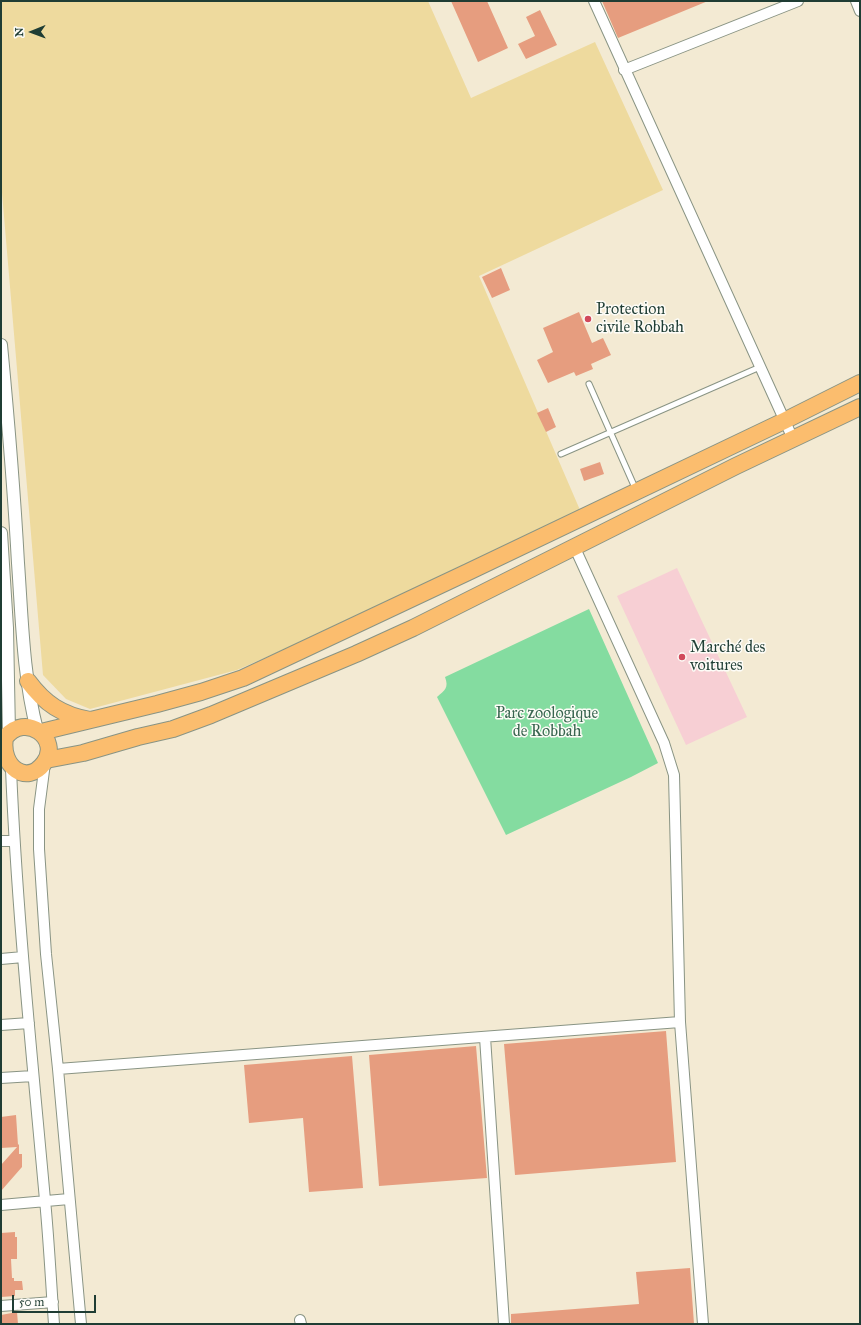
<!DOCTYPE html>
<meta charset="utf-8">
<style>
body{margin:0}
#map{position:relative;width:861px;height:1325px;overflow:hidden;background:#f3ead3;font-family:"IM FELL Great Primer",serif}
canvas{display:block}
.frame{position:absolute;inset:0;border:2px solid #1f3d34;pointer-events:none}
.north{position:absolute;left:12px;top:12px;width:40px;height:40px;-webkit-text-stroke:3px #fdfcf7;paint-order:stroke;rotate:269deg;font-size:11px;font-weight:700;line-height:16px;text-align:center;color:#1f3d34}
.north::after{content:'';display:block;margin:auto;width:14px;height:18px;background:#1f3d34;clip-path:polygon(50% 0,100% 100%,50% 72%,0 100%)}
.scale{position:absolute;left:12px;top:1295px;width:84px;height:18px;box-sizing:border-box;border:2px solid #1f3d34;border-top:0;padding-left:5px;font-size:12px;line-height:14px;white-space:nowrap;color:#1f3d34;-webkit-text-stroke:3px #fdfcf7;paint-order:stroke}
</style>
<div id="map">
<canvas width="861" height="1325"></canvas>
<div class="frame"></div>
<div class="north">N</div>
<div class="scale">50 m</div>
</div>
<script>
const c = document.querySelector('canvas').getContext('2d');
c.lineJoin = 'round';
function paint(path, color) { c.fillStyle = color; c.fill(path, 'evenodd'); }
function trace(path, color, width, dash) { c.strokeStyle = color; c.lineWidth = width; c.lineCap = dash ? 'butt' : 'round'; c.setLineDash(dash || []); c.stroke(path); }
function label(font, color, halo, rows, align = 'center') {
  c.font = font + ' "IM FELL Great Primer",serif'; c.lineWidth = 3; c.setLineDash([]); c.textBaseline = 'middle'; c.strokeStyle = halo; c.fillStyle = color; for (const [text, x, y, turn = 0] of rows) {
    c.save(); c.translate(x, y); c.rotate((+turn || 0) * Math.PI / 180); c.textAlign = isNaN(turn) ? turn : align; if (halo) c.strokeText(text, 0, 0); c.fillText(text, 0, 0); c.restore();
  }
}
paint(new Path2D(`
 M677,568L747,717L686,745L617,596Z`), '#f7cfd4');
paint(new Path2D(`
 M589,609L658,763L631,777L506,835L437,697C445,690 449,688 445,677Z`), '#84dca0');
paint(new Path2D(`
 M1,1H428L471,98L595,42L663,190L479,276L580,510L335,627L237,670L90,709L66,699L43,675L1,181Z`), '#eeda9e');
paint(new Path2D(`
 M451,1H487L508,48L478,62Z
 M602,1H708L618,38Z
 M540,10L557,45L526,59L518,44L535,36L526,17Z
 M501,268L510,290L492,298L482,277Z
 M579,312L592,343L603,338L611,355L591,364L593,369L576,376L574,372L548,383L537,360L553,352L543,328Z
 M548,408L556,427L546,432L537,413Z
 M600,462L604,474L584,481L580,469Z
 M666,1031L676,1162L515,1175L504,1044Z
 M476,1046L487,1178L379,1186L369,1055Z
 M352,1056L363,1188L309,1192L303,1118L249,1123L244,1065Z
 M16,1115L18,1145L19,1144V1154H22V1167L1,1191V1165L17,1147L1,1148V1117Z
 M15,1232V1237H17V1259H11L12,1278H14V1281H22L23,1290H15V1296L1,1297V1233Z
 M690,1268L694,1324H511V1314L639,1304L636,1272Z
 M17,1312L18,1324H1V1315Z`), '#e69d7f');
const service = new Path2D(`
 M589,384L636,490
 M561,454L760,367`);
const minor = new Path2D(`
 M594,1L793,439
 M856,1L860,11
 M624,70L798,1
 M574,546L664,743L674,775L680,1022L703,1324
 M45,763L39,809V849L46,954L58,1069L81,1324
 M11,769C17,913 32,1056 45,1200C49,1241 51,1283 54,1324
 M1,841H14
 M1,959L23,957
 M1,1025L29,1023
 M485,1037L504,1324
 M58,1069L680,1022
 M1,1078L33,1076
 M1,1205L69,1199
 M1,1306L53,1302
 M300,1320L301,1324`);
const tertiary = new Path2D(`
 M1,345C8,418 14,490 18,563C22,619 23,676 37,730
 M1,533L7,628L9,733`);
const trunk = new Path2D(`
 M28,681C45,704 62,715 90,720
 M41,732L157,704L201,692L243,678L468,572L784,421L860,383
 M1,739L5,738C25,711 62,739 44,763C27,786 0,767 5,738
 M46,760L83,753L138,737L173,729L211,715L356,654L413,628L736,466L860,407`);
trace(service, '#899484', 7);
trace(minor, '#899484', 12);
trace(tertiary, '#899484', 14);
trace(trunk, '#899484', 18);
trace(service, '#fff', 5);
trace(minor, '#fff', 10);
trace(tertiary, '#fff', 12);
trace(trunk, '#fbbd6e', 16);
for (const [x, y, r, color] of [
 [588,319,4,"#d1495b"],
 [682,657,4,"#d1495b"]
]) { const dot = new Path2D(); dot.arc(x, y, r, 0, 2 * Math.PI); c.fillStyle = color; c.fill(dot); trace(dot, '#fdfcf7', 1.5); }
label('16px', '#1f3d34', '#fdfcf7', [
 ["Protection",596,310],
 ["civile Robbah",596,328],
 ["Marché des",690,648],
 ["voitures",690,666]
], 'left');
label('16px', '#38654f', '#fdfcf7', [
 ["Parc zoologique",547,714],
 ["de Robbah",547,732]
]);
</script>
